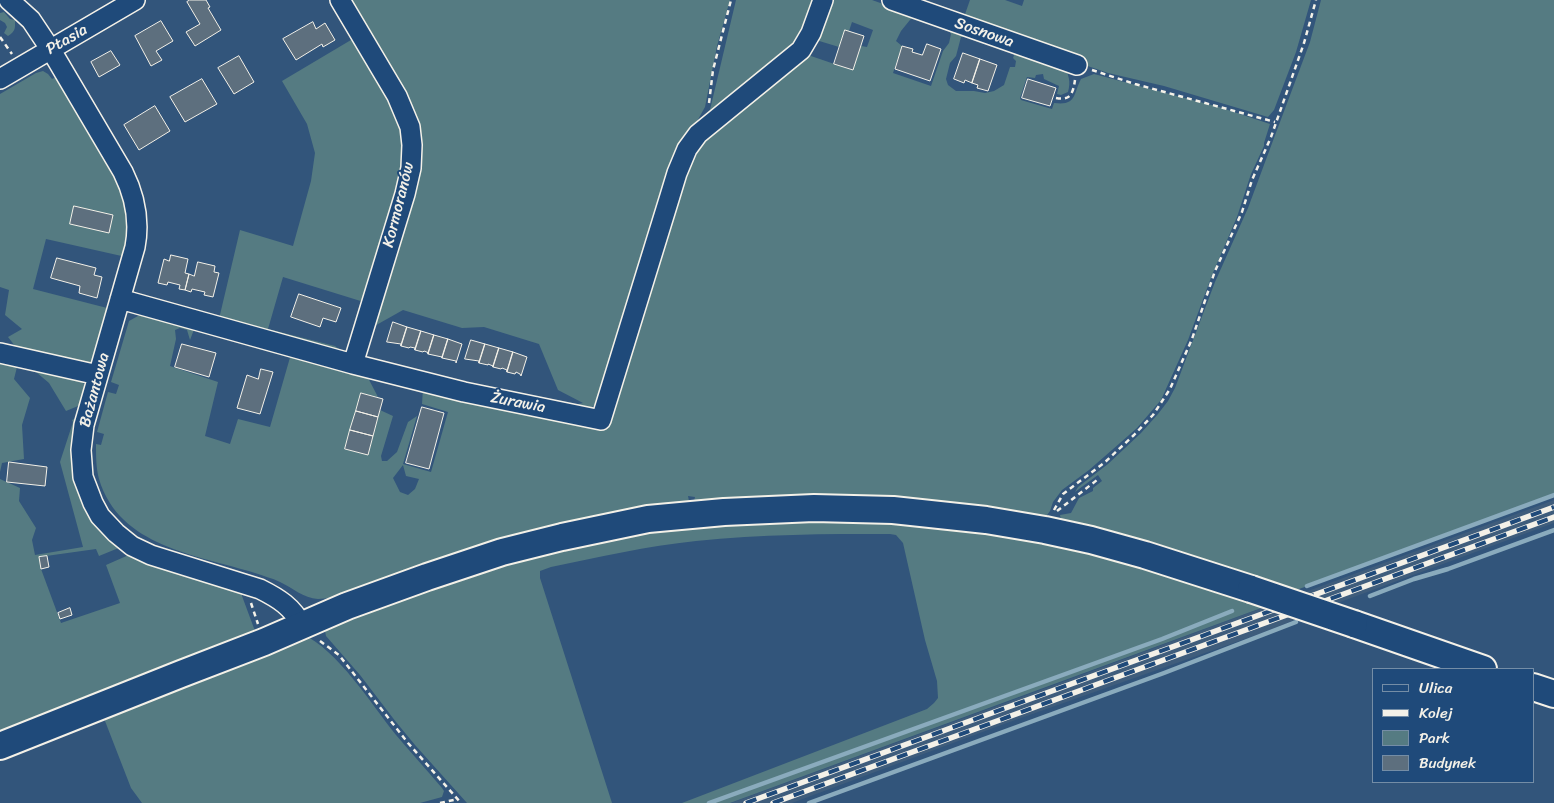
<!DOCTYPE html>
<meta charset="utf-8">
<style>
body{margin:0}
#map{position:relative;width:1554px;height:803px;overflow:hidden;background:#32557b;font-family:Sriracha,sans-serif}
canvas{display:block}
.legend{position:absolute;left:1372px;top:668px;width:162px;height:115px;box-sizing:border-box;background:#1f4a7a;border:1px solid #748da6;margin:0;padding:6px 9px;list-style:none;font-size:15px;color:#f4f1e8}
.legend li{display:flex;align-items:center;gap:10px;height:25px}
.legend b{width:25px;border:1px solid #748da6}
</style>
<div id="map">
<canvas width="1554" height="803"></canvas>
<ul class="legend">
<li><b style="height:6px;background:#1f4a7a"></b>Ulica</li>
<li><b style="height:6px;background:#f4f1e8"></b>Kolej</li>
<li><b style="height:14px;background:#557b82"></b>Park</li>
<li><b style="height:14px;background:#5d6f7e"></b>Budynek</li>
</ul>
</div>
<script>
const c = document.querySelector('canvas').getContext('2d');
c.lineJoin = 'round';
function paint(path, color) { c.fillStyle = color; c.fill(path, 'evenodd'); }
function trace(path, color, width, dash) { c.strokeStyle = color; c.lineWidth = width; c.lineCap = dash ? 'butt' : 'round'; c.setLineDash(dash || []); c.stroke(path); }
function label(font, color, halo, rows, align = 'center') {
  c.font = font + ' Sriracha,sans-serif'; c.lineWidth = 4; c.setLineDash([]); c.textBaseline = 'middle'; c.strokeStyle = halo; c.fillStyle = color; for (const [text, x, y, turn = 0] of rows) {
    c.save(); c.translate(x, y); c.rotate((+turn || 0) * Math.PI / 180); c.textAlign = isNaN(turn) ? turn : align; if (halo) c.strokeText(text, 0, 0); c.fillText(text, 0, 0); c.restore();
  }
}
paint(new Path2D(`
 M1554,500V523L1335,604L1259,634L1004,724L792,803H731L1043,689Z`), '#3f5d7c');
paint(new Path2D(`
 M349,0H730L717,46L705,107L672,166L602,401L587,410L569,406L583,403L558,390L539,344L484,327L462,328L403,310L371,328L419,169Z
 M736,0H816L799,40L756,80L727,98L709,114Z
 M831,0H872L914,15L901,31L896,41L902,46L893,73L931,86L943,51L949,43L951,34L948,29L959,32L963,37H961L956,56L950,63L946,79L948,85L956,91H974L985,93L994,91L1004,85L1010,67H1015L1016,61L1013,58L1016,50L1063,66C1069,74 1071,82 1068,92L1061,95L1057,94L1059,86L1044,79L1043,74L1036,75L1035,78L1027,77L1020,98L1021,100L1052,109L1054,103C1077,106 1073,94 1081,79L1094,74L1219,107L1270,124L1264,143V146L1251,174L1237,217L1212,275L1188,340L1161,400L1137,428L1112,450L1089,470L1062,490L1053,502L1050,511L1045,518C973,505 900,496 826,495C782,495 738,497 694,501L695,497L688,496L689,501L629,510L345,595C336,596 327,599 318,599C303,598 293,588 280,582C272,578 263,576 255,573C198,555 119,547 99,479C96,468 96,456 96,444L101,445L104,434L97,432L108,392L116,394L119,385L111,382L129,321L145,312L195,327L190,340L187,330L180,328L175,330L176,339L170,366L218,382L205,436L230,444L238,419L270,427L291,354L366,374L378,397L361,393L345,449L368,455L380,410L393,416L381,456L382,461H387L397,452L408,422L417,416L403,464L431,472L448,412L422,404L423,388L607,426L682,177L698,146L808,55L852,70L861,46L867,47L873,30L852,22L849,31H845L839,47L816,40ZM403,465L406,476L419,479L415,489L408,495L400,492L393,478Z
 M970,0H1005L1022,6L1024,0H1311L1296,52L1274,110L1268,117L1164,86L1108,73L1079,63L964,17Z
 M1321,0H1554V495L1291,592L1165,546L1061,520L1060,515L1071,513L1079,498L1093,491V488L1102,481L1098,475L1075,492L1078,487L1108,464L1141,433L1158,414L1168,401L1175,388L1215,282L1248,208L1274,138L1310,42Z
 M4,12L10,19L15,20C15,28 16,31 8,36L4,33L7,27L5,23L0,20V13Z
 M356,37L391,95L408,149L367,303L283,277L268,329L335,346L343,352L219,319L240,230L293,246L311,181L315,153L307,124L282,81Z
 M43,71L48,74L52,79L58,76L116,174L127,202L130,232L126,257L46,239L33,289L111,309L93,361L88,365L23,351L15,346L8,337L22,329L5,315L9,290L0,287V94L36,73Z
 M0,359L76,377L84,384L83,404L66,411L49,383L36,372L17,367L14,379L30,398L22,425L24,459L2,463L0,472Z
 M74,419L78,420L75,452L121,547L99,556L96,549L39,557L41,569L61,623L120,603L106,565L131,554L242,592V596L255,631L134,677L50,712L0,731V479L20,488L19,501L36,528L32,540L35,555L83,547L60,462L73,422L72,420Z
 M887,516L1051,538L1264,607L730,803H682L927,709L934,703L938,698L937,681L925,640L903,543L896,535L890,534C825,534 761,534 696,541C647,546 599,557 551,567L540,571V578L612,803H467L415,745L396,722L360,675L326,636L325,631L326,626L463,571L631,530Z
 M302,634C337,649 372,705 396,735C411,753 427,770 442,788L444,791L442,797L420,803H142L131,788L105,721L106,714Z`), '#557b82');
trace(new Path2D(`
 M1307,586L1554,495
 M1370,596L1414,579L1448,569L1554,530
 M709,803L1162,639L1232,611
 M809,803L1164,673L1296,622`), '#8aabbd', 4.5);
const building = new Path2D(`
 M190,0H206L210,7L208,8L221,30L195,46L186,32L200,24L187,2Z
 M161,21L173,41L156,51L162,60L151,66L135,36Z
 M313,22L316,29L325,23L335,40L323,47L322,44L296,60L283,39Z
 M845,30L864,36L853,70L834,64Z
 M927,44L941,49L930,81L895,69L902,46L913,49L912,52L922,55Z
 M111,51L120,65L99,77L91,62Z
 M963,53L980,59L972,83L965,80L964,83L954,79Z
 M239,56L254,82L234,94L218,68Z
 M980,59L997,65L988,91L977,88L978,85L972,83Z
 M202,79L217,104L185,122L170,97Z
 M1028,79L1056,88L1050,106L1022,98Z
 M155,106L170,131L139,150L124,125Z
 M74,206L113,215L109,233L70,224Z
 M171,255L188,259L185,273L189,274L185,290L179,289L180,285L168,282L167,285L158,283L164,259L169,261Z
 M57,258L96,268L94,275L102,277L97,298L79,293L80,286L51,278Z
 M198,262L215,266L214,272L219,273L213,297L204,295L205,292L192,289L191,292L185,290L189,274L194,276Z
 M299,294L341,308L336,322L323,318L320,327L291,317Z
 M393,322L407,327L401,346V344L387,342Z
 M407,327L421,331L415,350V348L410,347L409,348L401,346Z
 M421,331L434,335L428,354L429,353L424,351L423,352L415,350Z
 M434,335L448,339L442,358V357L428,354Z
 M448,339L462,344L456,363V361L442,358Z
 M471,340L485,344L479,363V361L465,359Z
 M182,344L216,353L209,377L175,367Z
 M485,344L499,348L493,367V366L488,364V365L479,363Z
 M499,348L513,352L507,372V370L502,368L501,369L493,367Z
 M513,352L527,357L521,376L520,374L516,372L515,374L507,372Z
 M261,369L273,372L260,414L237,408L247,375L258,379Z
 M361,393L383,399L378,417L356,411Z
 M422,407L444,413L429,469L406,463Z
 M356,411L378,417L373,436L350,430Z
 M350,430L373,436L368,455L345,449Z
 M9,462L47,467L45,486L7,482Z
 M47,556L49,567L41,569L39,557Z
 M70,608L72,615L60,619L58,613Z`);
paint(building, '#5d6f7e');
trace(building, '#f4f1e8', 1);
const minor = new Path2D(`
 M9,0L31,20L51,50L123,172C135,196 140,221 135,247L84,425L81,450L83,477L93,503L100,516L116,533L132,546L151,555L260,589C278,598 293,607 302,626
 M340,0L397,96L410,127L412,145L411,168L405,194L353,364
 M892,0L1077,65
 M0,79L135,0
 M120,299L353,364L464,392L601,420L670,196L677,173L687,149L698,134L801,50L811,33L823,0
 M0,353L98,375`);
const secondary = new Path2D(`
 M1354,624L1483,669
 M1533,687L1554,694
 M0,746L181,674L264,642L347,606L427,577L502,552L562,537L648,519L724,512L814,508L893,510L986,520L1045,530L1091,540L1145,555L1251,589`);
trace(minor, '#f4f1e8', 22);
trace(secondary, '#f4f1e8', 30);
trace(new Path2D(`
 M0,37L12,54
 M1092,70L1135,84L1275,122
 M1056,98C1071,101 1073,93 1075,80
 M709,103L713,70L731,0
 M1054,510L1063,494L1104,463L1134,435L1153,415L1170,389L1192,339L1215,271L1242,212L1252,180L1271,137L1304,43L1316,0
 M1057,511L1097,480
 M251,603L258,624
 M320,641L339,655L408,743L461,803
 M440,803L458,799`), '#f4f1e8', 2.5, [5, 4]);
trace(minor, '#1f4a7a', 19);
trace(secondary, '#1f4a7a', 26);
const rail = new Path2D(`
 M746,803L1554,507
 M773,803L1554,517`);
trace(rail, '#f4f1e8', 5.5);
trace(rail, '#1f4a7a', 4, [11]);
const secondaryBridge = new Path2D(`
 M1251,589L1354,624`);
trace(secondaryBridge, '#f4f1e8', 30, []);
trace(secondaryBridge, '#1f4a7a', 26);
label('16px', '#f4f1e8', '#1f4a7a', [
 ["Sosnowa",984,33,19],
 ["Ptasia",67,40,-30],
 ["Kormoranów",399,205,-76],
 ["Bażantowa",95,390,-75],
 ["Żurawia",518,403,11]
]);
</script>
